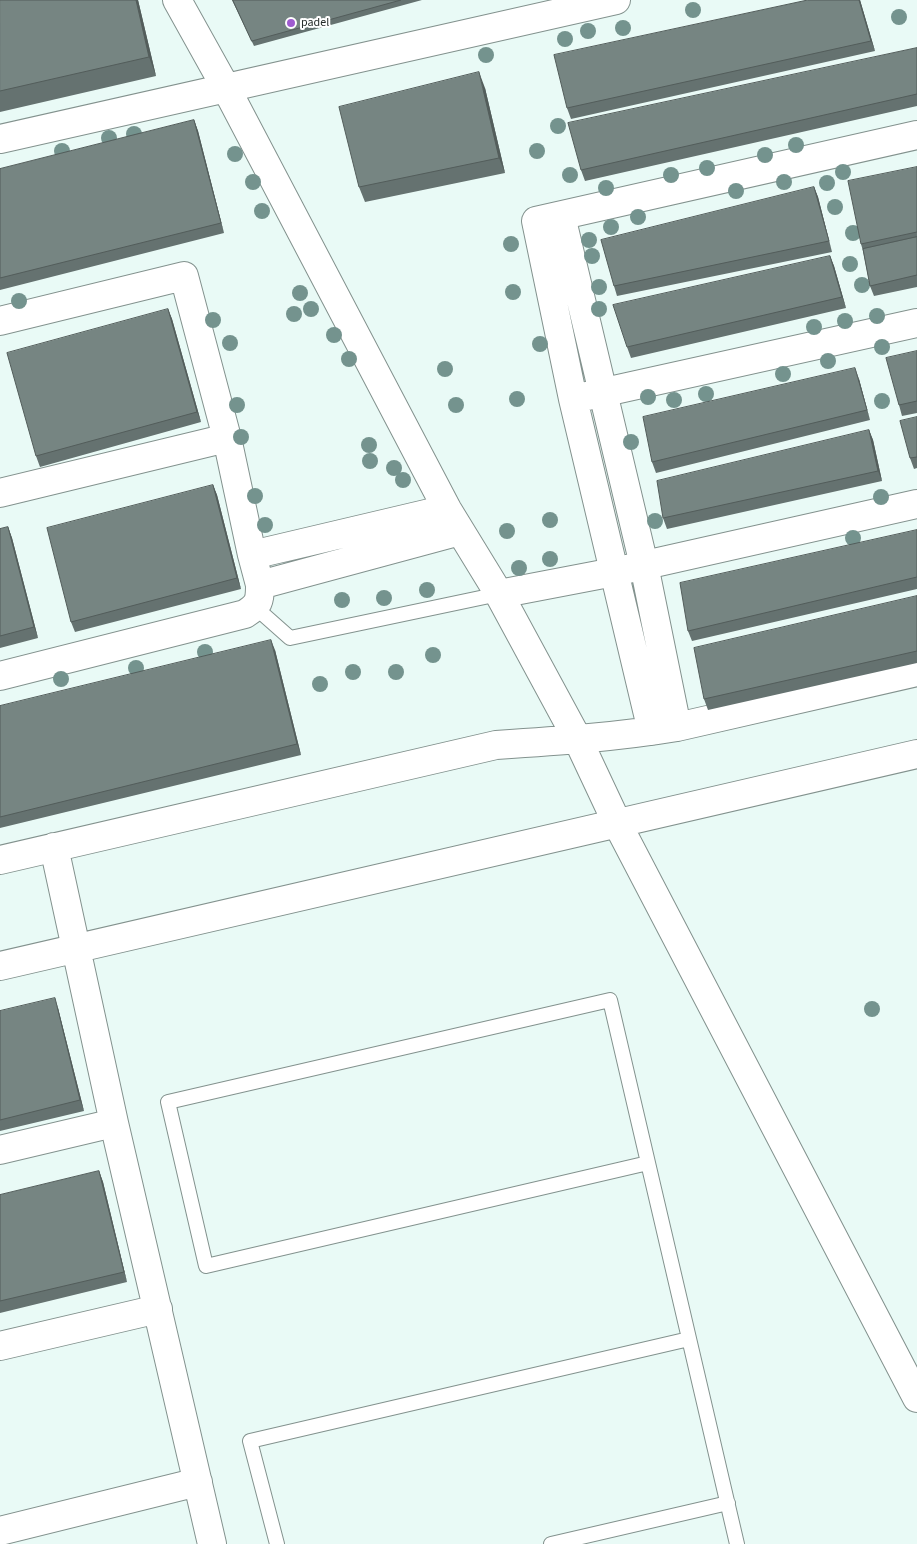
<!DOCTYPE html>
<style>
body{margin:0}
canvas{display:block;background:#e9faf6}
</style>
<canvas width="917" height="1544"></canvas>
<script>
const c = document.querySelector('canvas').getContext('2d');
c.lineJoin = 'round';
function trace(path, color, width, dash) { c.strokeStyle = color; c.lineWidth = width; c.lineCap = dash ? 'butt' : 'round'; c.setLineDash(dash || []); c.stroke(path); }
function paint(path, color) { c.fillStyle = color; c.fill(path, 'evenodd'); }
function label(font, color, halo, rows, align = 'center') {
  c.font = font + ' "Source Sans 3",sans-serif'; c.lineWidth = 4; c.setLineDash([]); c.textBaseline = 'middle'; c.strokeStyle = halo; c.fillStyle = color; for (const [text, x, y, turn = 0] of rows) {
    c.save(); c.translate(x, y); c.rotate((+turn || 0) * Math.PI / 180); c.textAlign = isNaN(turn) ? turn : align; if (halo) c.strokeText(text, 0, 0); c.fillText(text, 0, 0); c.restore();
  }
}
const service = new Path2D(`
 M255,607L290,638L499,594
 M648,1163L206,1266L168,1102L610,1000L737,1544
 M277,1544L250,1441L689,1339
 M551,1544L728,1503`);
const minor = new Path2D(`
 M177,0L226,88L447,509L499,594L578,740L617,823L917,1398
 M0,139L616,0
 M561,216L644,565L677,727
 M0,321L184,276L227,438L252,555L260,585
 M587,396L917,323
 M0,493L227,438
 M252,555L447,509
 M499,594L614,572L917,504
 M0,676L245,614C259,605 260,601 260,585L460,531
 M652,731L573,399L536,221L917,135
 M54,847L114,1123L212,1544
 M0,860L496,745C557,741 617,737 677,727L917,672
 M0,966L917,754
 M0,1150L114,1123
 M0,1346L158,1309
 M0,1531L198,1482`);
trace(service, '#83928e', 16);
trace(minor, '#83928e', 30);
trace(service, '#fff', 14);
trace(minor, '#fff', 28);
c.fillStyle = '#74938e';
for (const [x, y] of [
 [693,10],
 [899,17],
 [623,28],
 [588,31],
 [565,39],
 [486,55],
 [558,126],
 [134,134],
 [109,138],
 [796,145],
 [62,151],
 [537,151],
 [235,154],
 [765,155],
 [707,168],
 [843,172],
 [570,175],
 [671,175],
 [253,182],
 [784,182],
 [827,183],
 [606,188],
 [736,191],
 [835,207],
 [262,211],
 [638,217],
 [611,227],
 [853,233],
 [589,240],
 [511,244],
 [592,256],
 [850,264],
 [862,285],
 [599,287],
 [513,292],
 [300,293],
 [19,301],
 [311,309],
 [599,309],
 [294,314],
 [877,316],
 [213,320],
 [845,321],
 [814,327],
 [334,335],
 [230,343],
 [540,344],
 [882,347],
 [349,359],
 [828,361],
 [445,369],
 [783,374],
 [706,394],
 [648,397],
 [517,399],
 [674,400],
 [882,401],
 [237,405],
 [456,405],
 [241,437],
 [631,442],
 [369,445],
 [370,461],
 [394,468],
 [403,480],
 [255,496],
 [881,497],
 [550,520],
 [655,521],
 [265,525],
 [507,531],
 [853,538],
 [550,559],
 [519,568],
 [427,590],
 [384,598],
 [342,600],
 [205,652],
 [433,655],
 [136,668],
 [353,672],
 [396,672],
 [61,679],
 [320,684],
 [872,1009]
]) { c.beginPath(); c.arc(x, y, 8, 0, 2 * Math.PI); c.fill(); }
paint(new Path2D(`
 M0,0H138L156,76L0,112Z
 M232,0H422L254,46Z
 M860,0L875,51L571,119L567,108Z
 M917,48V106L585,181L581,170L876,57Z
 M485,88L505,173L365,202L359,187Z
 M194,120L198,131L224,233L0,290V169Z
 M917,167V287L874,296L870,286L863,251L861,244Z
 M814,187L818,197L832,252L617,296L614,286Z
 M830,256L834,266L846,308L631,358L627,347Z
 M168,309L172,319L201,422L40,467L36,456Z
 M917,351V413L902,416L899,405Z
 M859,379L870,420L656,473L652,462Z
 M917,417V468L914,469L910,458Z
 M869,430L873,440L882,481L667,529L663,518Z
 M213,485L217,495L241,589L75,632L71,622Z
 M8,527L12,538L38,638L0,648V529Z
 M917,530V589L692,641L688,631Z
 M917,596V663L708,710L704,699Z
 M275,650L301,755L0,828V706Z
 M58,1008L84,1111L0,1131V1011Z
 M99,1171L103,1182L127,1282L0,1313V1195Z`), '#657270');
paint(new Path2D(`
 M136,0H138L156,76L149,57Z
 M859,0H860L875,51L871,41Z
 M479,72L485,88L505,173L499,158Z
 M194,120L198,131L224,233L221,223Z
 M814,187L818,197L832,252L829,241Z
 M830,256L834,266L846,308L842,297Z
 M168,309L172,319L201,422L197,412Z
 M855,368L859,379L870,420L867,410Z
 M869,430L873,440L882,481L878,471Z
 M213,485L217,495L241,589L237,578Z
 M8,527L12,538L38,638L34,627Z
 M271,640L275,650L301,755L297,744Z
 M55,998L58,1008L84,1111L80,1100Z
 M99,1171L103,1182L127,1282L124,1272Z`), '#535d5b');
const building = new Path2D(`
 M0,0H136L149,57L0,91Z
 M233,0H401L252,41Z
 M808,0H859L871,41L567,108L554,55Z
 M917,48V94L581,170L568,123Z
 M479,72L499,158L359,187L339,107Z
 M194,120L221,223L0,278V169Z
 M917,167V232L861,244L848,181Z
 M814,187L829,241L614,286L601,240Z
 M917,237V275L870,286L863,249Z
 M830,256L842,297L627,347L613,305Z
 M168,309L197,412L36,456L7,353Z
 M917,351V401L899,405L886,358Z
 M855,368L867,410L652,462L643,417Z
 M917,417V457L910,458L900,421Z
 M869,430L878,471L663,518L657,481Z
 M213,485L237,578L71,622L47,528Z
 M8,527L34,627L0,636V529Z
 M917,530V577L688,631L680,583Z
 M917,596V651L704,699L694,648Z
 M271,640L297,744L0,817V706Z
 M55,998L80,1100L0,1120V1011Z
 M99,1171L124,1272L0,1301V1195Z`);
paint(building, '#768582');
trace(building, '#535d5b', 1);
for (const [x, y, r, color] of [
 [291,23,5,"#9f5bd0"]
]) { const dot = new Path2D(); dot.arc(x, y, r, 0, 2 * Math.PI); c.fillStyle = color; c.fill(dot); trace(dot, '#fff', 2); }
label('12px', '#252b29', '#fff', [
 ["padel",301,23]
], 'left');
</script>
